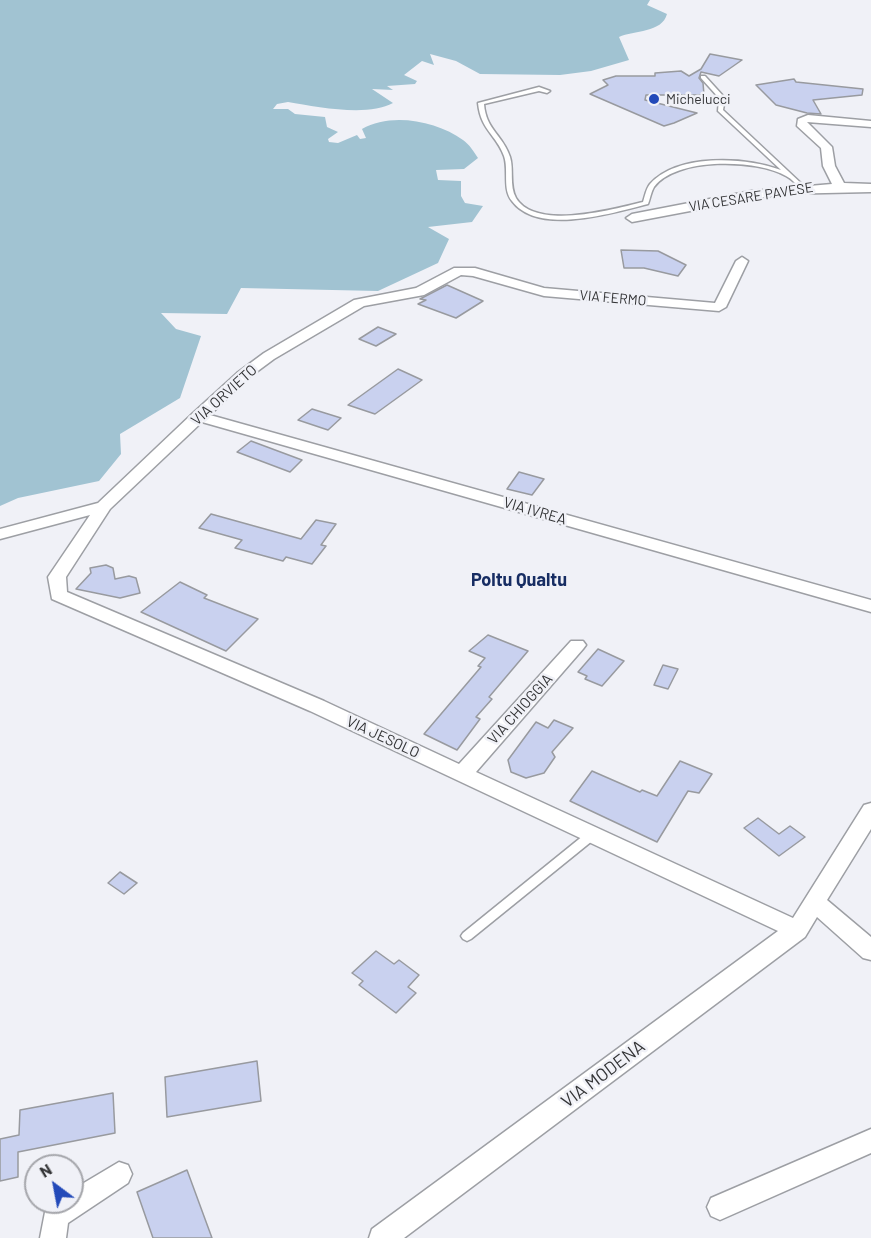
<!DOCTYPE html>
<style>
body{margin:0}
#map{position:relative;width:871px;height:1238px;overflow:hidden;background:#f0f1f7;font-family:Barlow,sans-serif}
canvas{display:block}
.north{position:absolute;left:24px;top:1154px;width:60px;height:60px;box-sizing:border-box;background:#f0f1f7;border:2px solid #a4a5aa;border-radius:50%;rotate:328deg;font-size:16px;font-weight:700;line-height:24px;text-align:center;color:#333436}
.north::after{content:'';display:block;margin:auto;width:21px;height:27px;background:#234ab9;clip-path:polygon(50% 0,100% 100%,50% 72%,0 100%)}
</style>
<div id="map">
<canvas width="871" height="1238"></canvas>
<div class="north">N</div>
</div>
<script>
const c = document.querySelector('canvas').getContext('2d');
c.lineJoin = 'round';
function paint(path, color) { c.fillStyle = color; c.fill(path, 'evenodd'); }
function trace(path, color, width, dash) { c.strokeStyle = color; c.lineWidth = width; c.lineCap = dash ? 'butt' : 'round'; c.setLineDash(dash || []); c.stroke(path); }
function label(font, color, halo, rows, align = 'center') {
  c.font = font + ' Barlow,sans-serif'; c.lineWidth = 5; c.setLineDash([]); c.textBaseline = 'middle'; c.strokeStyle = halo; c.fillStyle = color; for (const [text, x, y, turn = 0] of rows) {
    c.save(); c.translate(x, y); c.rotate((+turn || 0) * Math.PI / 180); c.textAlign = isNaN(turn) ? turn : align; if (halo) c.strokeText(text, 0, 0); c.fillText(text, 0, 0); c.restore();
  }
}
paint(new Path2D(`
 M0,0H650L647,5L667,14C662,33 634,30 619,37L629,60L591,71L560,75L480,74L456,61L430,54L434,65L422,61L404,75L417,81L415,84L387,86L393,90L372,89L393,103C368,117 317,107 288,102L277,104L273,109H288L295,114L325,117L327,127L338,132L328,139L329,142L338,143L357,135L360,139L366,138L362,129C391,112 437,121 463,140C469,144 474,152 478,158L464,169L436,170L438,180L461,181V196L465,203L483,206L472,222L428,227L449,239L438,263L378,291L241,288L227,314L161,313L176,329L201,336L180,398L120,434L121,454L99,481L18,498L0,506Z`), '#a1c3d2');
const building = new Path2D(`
 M710,54L742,60L719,76L701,72L699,78L703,83L704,95H646L645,100L697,113L674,123L664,126L590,94L608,85L603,80L616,76H655V73L681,71L689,76L701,69Z
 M794,79L796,82L863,89L862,95L813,100L821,114L807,113L776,105L756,85Z
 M621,250L658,251L686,265L678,276L644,268H624Z
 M447,285L483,301L456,318L418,304L426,300L420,299Z
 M378,327L396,334L376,346L359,339Z
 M398,369L422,380L375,414L348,405Z
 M312,409L341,418L328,430L298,420Z
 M251,441L302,460L290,472L237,452Z
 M519,472L544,479L532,495L507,489Z
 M211,514L301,539L316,520L336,524L321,545L326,546L312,564L286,557L283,561L235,548L242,540L199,528Z
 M106,565L113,568L115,579L129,576L136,578L140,593L120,598L76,589L91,573L90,568Z
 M180,582L207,595L204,598L258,619L226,651L141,612Z
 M488,635L528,651L489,697L492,699L476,717L480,719L457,750L424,734L481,667L478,666L485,658L469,651Z
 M598,649L624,661L602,686L585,679L587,676L578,672Z
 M663,665L678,669L668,689L654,685Z
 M554,720L573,728L552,752L555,757L544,773L526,778L511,772L508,760L536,722L548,728Z
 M680,761L712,774L699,793L688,791L657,842L570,801L592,771L640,792L642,790L657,796Z
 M758,818L779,834L790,826L805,837L779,856L744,828Z
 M120,872L137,883L124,894L108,883Z
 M376,951L394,964L399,960L419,975L408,987L416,993L396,1013L359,985L363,981L352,973Z
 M257,1061L261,1101L167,1117L165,1077Z
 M113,1093L115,1133L18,1152V1177L0,1181V1139L19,1135L20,1110Z
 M187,1170L212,1238H153L137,1192Z`);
paint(building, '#c9d1ef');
trace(building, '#989a9f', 1.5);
const service = new Path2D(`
 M701,76H705L725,98L723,110L804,186V188H800C796,184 792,179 786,176C757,159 676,157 654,187C651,192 650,199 648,204C613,213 538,236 512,201C502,189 509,170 504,156C496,134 481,131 478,103L539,87L550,91L547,93L539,91L484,104C486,130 503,135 510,157C514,169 509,186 516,198C536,231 614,209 643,202C645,196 646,189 650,184C678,153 745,157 781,170L718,111L719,98L701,78Z
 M593,830L597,831L598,834L597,837L471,939L467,941L463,939L461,936L463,933L589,831Z`);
const minor = new Path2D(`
 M808,115L871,121V127L807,122L832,147L835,166L844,183L871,184V192L780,194L632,222L626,218L632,214L751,191L832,184L823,166L821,148L797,126L798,119Z
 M742,257L748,261L726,307L719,311L544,296L473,276L461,275L424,295L364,306L274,359L247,379L210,415L871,600V612L202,422L110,509L66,577L67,592L324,701L459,764L571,641H583L586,645L583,649L476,772L793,918L864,805L871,803V829L827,900L871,937V960L863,958L817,917L805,937L404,1238H369L372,1229L778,931L310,711L52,599L48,577L90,515L0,539V529L98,503L193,413L237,373L264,353L354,300L416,288L454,268H475L544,288L715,303L736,261Z
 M871,1129V1153L720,1220L711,1216L707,1207L711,1198Z
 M119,1162L128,1165L132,1174L128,1183L68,1223L66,1238H40L46,1207L53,1202H72V1190Z`);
trace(service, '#9d9fa4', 3);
trace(minor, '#9d9fa4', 3);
paint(service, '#fff');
paint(minor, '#fff');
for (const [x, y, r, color] of [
 [654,99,6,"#234ab9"]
]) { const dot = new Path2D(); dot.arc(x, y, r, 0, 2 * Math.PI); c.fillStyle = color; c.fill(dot); trace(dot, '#f0f1f7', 2); }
label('14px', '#333436', '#f0f1f7', [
 ["Michelucci",666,99]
], 'left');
label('14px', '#333436', '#f0f1f7', [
 ["VIA CESARE PAVESE",751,197,-9],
 ["VIA FERMO",613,298,5]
]);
label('15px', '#333436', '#f0f1f7', [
 ["VIA ORVIETO",224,395,-42],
 ["VIA IVREA",535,511,16],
 ["VIA CHIOGGIA",520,709,-48],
 ["VIA JESOLO",383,737,25]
]);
label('bold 18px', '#172d63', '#f0f1f7', [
 ["Poltu Qualtu",519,580]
]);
label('18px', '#333436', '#f0f1f7', [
 ["VIA MODENA",603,1074,-37]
]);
</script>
